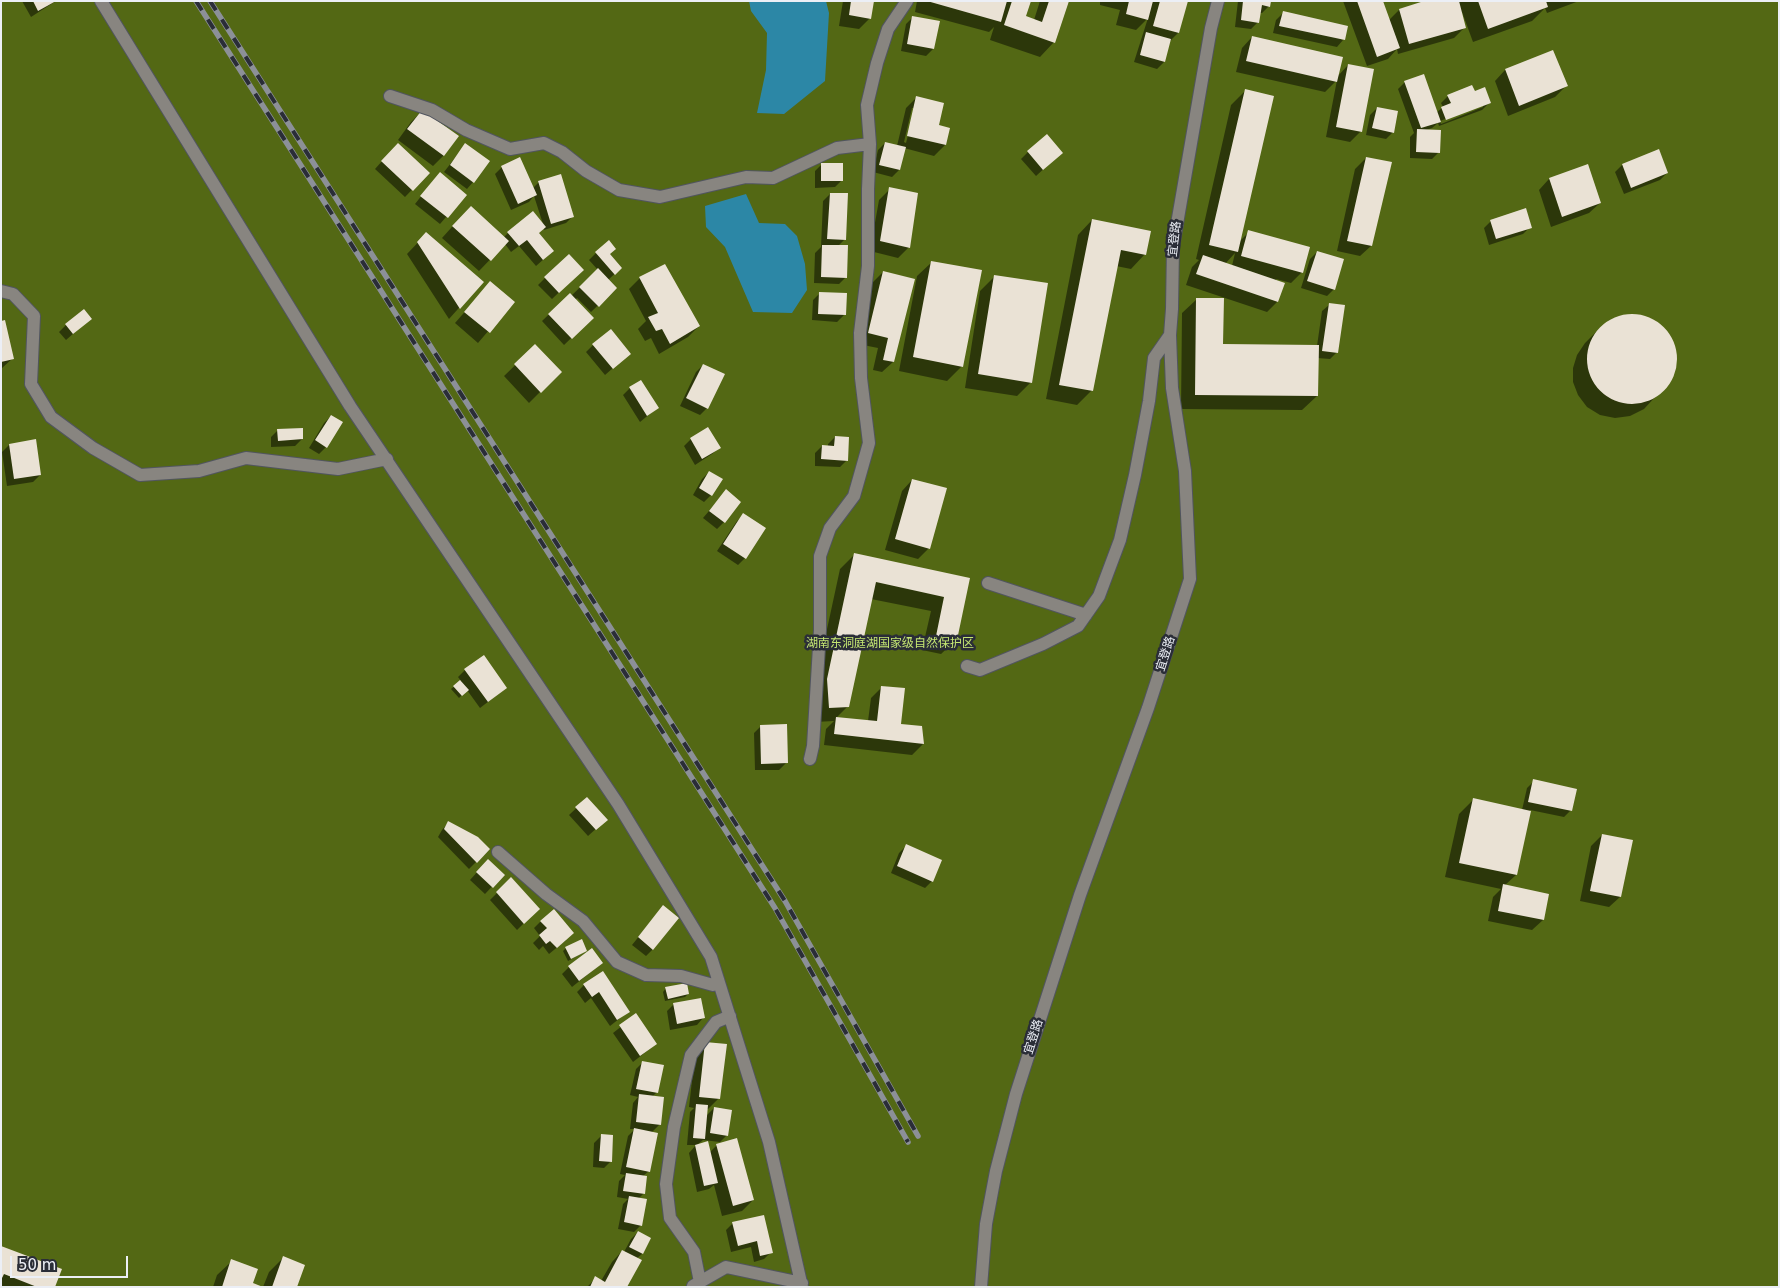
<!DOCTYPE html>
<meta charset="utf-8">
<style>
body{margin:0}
#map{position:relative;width:1780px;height:1288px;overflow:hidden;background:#343842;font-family:"DejaVu Sans",sans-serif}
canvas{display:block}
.frame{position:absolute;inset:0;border:2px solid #eceff6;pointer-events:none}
.scale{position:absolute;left:10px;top:1256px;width:118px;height:22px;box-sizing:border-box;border:2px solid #eceff6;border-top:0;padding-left:6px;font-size:15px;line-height:18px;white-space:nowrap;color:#eceff6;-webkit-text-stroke:4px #2a2d37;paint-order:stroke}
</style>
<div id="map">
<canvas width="1780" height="1288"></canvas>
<div class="frame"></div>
<div class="scale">50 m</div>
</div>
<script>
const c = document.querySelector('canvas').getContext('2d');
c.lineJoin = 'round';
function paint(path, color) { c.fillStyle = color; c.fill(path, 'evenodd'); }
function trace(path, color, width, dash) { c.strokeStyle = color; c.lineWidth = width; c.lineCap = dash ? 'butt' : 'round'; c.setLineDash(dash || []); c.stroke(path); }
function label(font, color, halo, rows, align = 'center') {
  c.font = font + ' "DejaVu Sans","Noto Sans SC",sans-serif'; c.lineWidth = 5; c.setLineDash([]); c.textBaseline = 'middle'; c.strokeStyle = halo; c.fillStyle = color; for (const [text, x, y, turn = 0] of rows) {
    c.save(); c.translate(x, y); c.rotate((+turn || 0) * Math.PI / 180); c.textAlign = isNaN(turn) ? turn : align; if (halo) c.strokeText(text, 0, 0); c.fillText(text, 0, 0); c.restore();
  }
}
paint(new Path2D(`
 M1,1H1779V1287H1Z`), '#536814');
paint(new Path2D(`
 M749,1H826L829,13L825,81L784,114L757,113L766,70L767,33L751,11Z
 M746,194L759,223L785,224L797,236L805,264L807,290L792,313L753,312L725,247L706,227L705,206Z`), '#2c87a6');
paint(new Path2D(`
 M22,1H56L31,17Z
 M843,1H873L870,18L859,29L839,26Z
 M917,1H1030L1024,17L1034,20L1040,1H1068L1054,42L1040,57L990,40L994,27L989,32L915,12Z
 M1100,1H1186L1178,33L1170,41L1164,62L1157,69L1134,62L1148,18L1136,30L1116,25L1120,10L1100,5Z
 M1238,1H1270L1269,6L1262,13H1260L1258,22L1251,29L1235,27Z
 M1343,1H1381L1388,21L1399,10L1428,1H1579L1547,13L1545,8L1532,21L1473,42L1462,12H1460L1465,27L1454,38L1398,54L1397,49L1388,59L1367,66Z
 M1283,13L1343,40L1337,47L1273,33L1276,20Z
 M913,17L933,49L926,56L901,51L906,24Z
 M1252,37L1337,77L1348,65L1361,131L1350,142L1326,137L1337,80L1325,92L1236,72L1242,48Z
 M1553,52L1566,86L1555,97L1508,116L1495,81L1505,70Z
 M1405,82L1436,113L1443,107L1441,103L1448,96L1474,93L1489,103L1482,110L1439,126L1438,123L1432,128L1426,130L1439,152L1432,159L1410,158V137L1414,133L1398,89ZM1483,105V107L1441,124L1440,121Z
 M1246,90L1240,241L1249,232L1302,272L1291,283L1276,279L1277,302L1267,312L1186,285L1192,267L1199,260L1196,259L1231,105ZM1235,253L1232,266L1225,264Z
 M917,97L937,126L949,129L945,145L934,156L904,148L899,170L892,177L873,172L878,150L885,143L897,146L906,108ZM912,108H915L906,143L904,142Z
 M1377,108L1393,132L1386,139L1366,135L1370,115Z
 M422,111L444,155L433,166L398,140L411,122Z
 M465,145L473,182L467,189L444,172Z
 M391,151L428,173L405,197L375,169Z
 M1659,151L1667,173L1660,180L1624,194L1615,172L1622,165Z
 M1028,152L1061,153L1036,176L1021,159Z
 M1366,158L1371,246L1360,256L1337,251L1355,169Z
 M822,164L842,180L835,187L815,188V171Z
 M502,167L533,188L539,182L573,216L566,223L544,230V228L538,233L553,251L536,266L519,246L511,252L505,244L479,271L442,238L460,218L504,237L508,233L543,224L534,196L529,202L511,210L495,174Z
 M1549,179L1600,203L1589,213L1551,227L1539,190Z
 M433,181L465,195L440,224L415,204Z
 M890,189L909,247L898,258L870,251L879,200Z
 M830,194L845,239L838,246L846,277L839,284L814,283L815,253L821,247L823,201Z
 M1092,220L1145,254L1131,269L1116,266L1092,390L1077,405L1046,399L1078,235Z
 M1491,221L1530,227L1523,234L1489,245L1484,228Z
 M426,234L482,282L449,319L407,254Z
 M1317,252L1334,289L1327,296L1301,288L1310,259Z
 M596,253L609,254L621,268L608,280L616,288L591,312L577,298L575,300L592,318L564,345L542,321L570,294L571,296L598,270L589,260Z
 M932,262L962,366L947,381L899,371L917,276Z
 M883,272L893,362L882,372L873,370L878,348L858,344L872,283Z
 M995,276L1031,382L1017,396L965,388L980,291Z
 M575,277L552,299L538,285L545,278Z
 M640,278L699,326L688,337L659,354L651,338L645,341L638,329L646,321L629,289Z
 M490,283L513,302L478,343L455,323Z
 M820,293L844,315L837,322L812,320L813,300Z
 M1197,299L1222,345L1317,346L1322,311L1329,305L1337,352L1330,359L1317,358V396L1302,410L1181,409L1182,313Z
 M1624,315H1638L1651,319L1663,327L1671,338L1675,353V368L1669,382L1644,409L1630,416L1615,418L1600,415L1587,407L1578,395L1573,382V368L1577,355L1585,343L1600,328L1611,320Z
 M90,319L66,340L59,332L66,325Z
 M1,322L13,358L1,369Z
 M593,345L629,354L605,375L586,352Z
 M535,346L560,372L529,403L504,376Z
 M703,365L707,408L700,415L680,406L696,372Z
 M630,388L657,408L640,422L623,395Z
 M331,416L326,447L319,454L309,448L324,423Z
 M708,429L719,448L712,454L695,465L684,446L691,439Z
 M278,430L302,439L295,446L271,447V437Z
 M835,437L847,460L840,467L815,466V453L822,446L828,447V444Z
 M9,445L40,475L33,482L7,486L2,452Z
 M709,472L711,495L704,502L693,495L702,479Z
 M912,480L929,548L918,559L885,550L902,491Z
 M726,491L724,522L717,529L703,518Z
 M744,515L745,558L738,565L717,551L737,521Z
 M855,554L969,579L956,640L941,654L922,650L931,611L871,599L848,706L836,718L868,721L871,698L882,687L900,725L921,727L923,744L912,755L824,745L826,729L834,721L815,722L813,694L840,569Z
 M465,670L506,688L480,708L467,690L459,698L451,689L461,681L458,677Z
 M761,726L786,763L779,770H755L754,733Z
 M1534,781L1571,810L1564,817L1530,810L1516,875L1504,886L1543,920L1532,930L1488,921L1493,897L1501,889L1445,877L1459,814L1474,799L1522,810L1527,788Z
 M587,798L599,826L588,836L569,815Z
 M448,823L489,849L469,869L438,837L442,830Z
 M1602,835L1620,897L1609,907L1580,901L1591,846Z
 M906,846L932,881L925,888L891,873L899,853Z
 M488,860L503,875L485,894L470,880Z
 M511,879L532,915L517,930L490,900Z
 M657,914L653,949L646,956L632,945Z
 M541,921L566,940L549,954L543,946L539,950L533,943L540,936L534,928Z
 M566,948L586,951L568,961L563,951Z
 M602,963L572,987L562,974L569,967Z
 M603,972L629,1011L610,1026L591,998L585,1003L577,992L584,985Z
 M666,988L688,994L685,997L665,1001L663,992Z
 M674,1004L703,1018L697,1025L670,1030L667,1011Z
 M636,1015L656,1044L633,1062L613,1033Z
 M706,1043L719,1098L708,1109H706V1116L714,1108L727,1135L720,1142L703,1140L697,1145L710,1152L717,1145L753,1200L742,1211L722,1216L714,1185L709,1189L697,1192L689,1153L696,1145H687L690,1112L694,1108L689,1107L695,1054Z
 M643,1062L656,1093L652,1097L660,1124L651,1133L649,1171L643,1176L644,1193L638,1199L641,1225L634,1232L618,1229L623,1204L628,1199L617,1197L619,1181L625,1175L620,1174L628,1136L635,1129H630L633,1103L638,1097L630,1095L636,1069Z
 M601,1136L611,1161L604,1168L593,1167L594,1143Z
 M763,1217L771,1252L764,1259L754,1262L751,1247L731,1252L726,1230L733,1223Z
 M638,1232L650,1238L642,1254L636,1259L626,1287H587L596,1278L601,1281L612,1262L622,1251L624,1252L631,1239Z
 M1,1247L54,1287H1Z
 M283,1258L296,1287H263L269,1272Z
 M232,1261L251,1284L260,1287H213L217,1275Z`), '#0007');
paint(new Path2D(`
 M33,1H56L38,11Z
 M851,1H874L871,19L849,15Z
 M927,1H1007L1001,22Z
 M1012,1H1031L1026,16L1042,22L1049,1H1069L1055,43L1004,25Z
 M1129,1H1153L1148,20L1126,14Z
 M1160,1H1188L1179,33L1153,26Z
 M1243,1H1271L1270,7L1262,5L1259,23L1241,20Z
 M1357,1H1383L1400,48L1377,57Z
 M1424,1H1459L1466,28L1409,44L1399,9Z
 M1478,1H1546L1548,7L1488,29Z
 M1283,11L1348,26L1345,40L1279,26Z
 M912,16L940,21L934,49L907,44Z
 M1146,32L1171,39L1165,62L1140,55Z
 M1252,36L1343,57L1337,82L1246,61Z
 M1553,50L1568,86L1519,106L1505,69Z
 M1348,64L1374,69L1362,132L1336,127Z
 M1424,74L1441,122L1421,128L1404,81Z
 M1472,85L1475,91L1485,87L1491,103L1446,120L1441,107L1451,103L1447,95Z
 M1245,89L1274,96L1238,252L1209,245Z
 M916,96L944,103L939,125L950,128L946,145L907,136Z
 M1377,107L1398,111L1394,133L1372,128Z
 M422,110L459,136L444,156L407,129Z
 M1417,129L1441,130L1440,153L1416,152Z
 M1047,134L1063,153L1043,170L1027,151Z
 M885,142L906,147L900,170L879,165Z
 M398,143L430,173L413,191L381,161Z
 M465,143L490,161L474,183L450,165Z
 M1659,149L1668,173L1631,188L1622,164Z
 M520,157L537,195L518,204L501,166Z
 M1366,157L1392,162L1372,246L1347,241Z
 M821,163H843V181H821Z
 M1588,164L1601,203L1562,217L1549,178Z
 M440,172L467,195L448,218L420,196Z
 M561,174L574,217L551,224L538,181Z
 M889,187L918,193L910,248L880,241Z
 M830,193H848L846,240L827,239Z
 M471,206L509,241L491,261L452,226Z
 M1526,208L1532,228L1496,239L1490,220Z
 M533,211L546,227L539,233L554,251L543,260L527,240L519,246L507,232Z
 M1092,219L1151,231L1146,255L1121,250L1093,391L1059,385Z
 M1248,230L1310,247L1303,273L1241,256Z
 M426,232L484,282L460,309L417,242Z
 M609,240L616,249L610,254L622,268L615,275L595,252Z
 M822,245H848L847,278L821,277Z
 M1317,251L1344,259L1335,290L1307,281Z
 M569,254L584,270L559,293L544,277Z
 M1203,255L1285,283L1278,302L1196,274Z
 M931,261L982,270L963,367L913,357Z
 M665,264L700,326L670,344L662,329L656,331L648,317L658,313L639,277Z
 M598,268L617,288L599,307L579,287Z
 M883,271L915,279L894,362L883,360L888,338L868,333Z
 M994,275L1048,283L1032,383L978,374Z
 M490,281L515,302L490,333L464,312Z
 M819,292L847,293L846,315L818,314Z
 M570,293L594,318L572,339L548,314Z
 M1196,298H1224L1223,344L1319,345L1318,396L1195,395Z
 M1329,303L1345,305L1338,353L1322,351Z
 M84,309L92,319L73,334L65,324Z
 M1587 359a45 45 0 1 1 90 0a45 45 0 1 1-90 0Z
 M5,320L14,359L1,362V321Z
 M611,329L631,354L613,369L592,344Z
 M535,344L562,372L541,393L514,364Z
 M703,364L725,374L708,409L686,398Z
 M641,380L659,408L647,416L629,387Z
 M331,415L343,422L327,448L315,440Z
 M708,427L721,448L702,459L690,438Z
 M303,428V439L278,441L277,429Z
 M835,436L849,437L848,461L821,459L822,445L834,446Z
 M36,439L41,475L14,479L9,444Z
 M709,471L723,479L712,496L699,488Z
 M912,479L947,488L930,549L895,539Z
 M726,489L741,502L725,523L709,511Z
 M743,513L766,528L746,559L723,544Z
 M854,553L970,578L957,640L936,636L944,597L876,582L849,707L829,708L827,679Z
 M484,655L507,688L488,702L464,669Z
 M460,680L469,690L462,696L453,686Z
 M881,686L905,688L901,724L922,726L924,744L834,734L836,717L877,721Z
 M787,724L788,763L761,764L760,725Z
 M1533,779L1577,789L1572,811L1528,802Z
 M587,797L608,820L596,830L575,807Z
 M1473,798L1531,811L1517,875L1459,863Z
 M448,821L478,837L490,849L477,863L444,829Z
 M1602,834L1633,840L1621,897L1590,891Z
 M906,844L942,860L933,882L897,866Z
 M488,859L505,875L493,888L476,872Z
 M511,877L540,909L524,924L496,892Z
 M1503,884L1549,894L1544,920L1498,911Z
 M663,905L679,918L653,950L638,937Z
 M554,909L574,933L557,948L550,941L546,944L539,935L547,928L540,921Z
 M582,939L587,951L571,959L565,947Z
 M592,948L603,963L579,981L568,966Z
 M603,971L630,1012L617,1020L599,992L592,997L583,984Z
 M687,983L689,994L668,999L665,987Z
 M701,998L705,1018L677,1024L673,1003Z
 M636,1013L657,1044L640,1056L619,1025Z
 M705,1042L727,1044L720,1099L699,1097Z
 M642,1061L664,1065L658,1093L636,1089Z
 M639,1094L664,1097L661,1125L636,1122Z
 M696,1104L708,1105L705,1139L693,1138Z
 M714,1107L732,1110L728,1136L710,1133Z
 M634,1128L658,1133L650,1172L626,1167Z
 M601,1134L613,1135L612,1162L599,1161Z
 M737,1138L754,1200L733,1206L716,1144Z
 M708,1141L718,1183L704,1186L695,1145Z
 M626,1173L647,1176L645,1194L623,1191Z
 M629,1196L647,1199L642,1226L624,1222Z
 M764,1215L773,1253L760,1256L757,1241L738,1246L732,1222Z
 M638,1231L651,1238L643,1254L629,1247Z
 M1,1246L62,1269L55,1287H37L4,1274L1,1280Z
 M622,1250L642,1260L627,1287H590L595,1276L605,1282Z
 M283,1256L305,1265L297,1287H272Z
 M231,1259L258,1269L253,1283L263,1287H222Z`), '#eae2d5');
const minor = new Path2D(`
 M101,1L350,406L618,804L711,957L769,1142L802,1287
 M390,96L432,110L466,130L510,149L544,143L562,152L586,171L619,190L660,197L746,177L773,178L837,148L870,144L867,105L877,63L888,29L907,1
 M1,291L13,294L34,316L31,384L51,417L93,448L140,475L199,471L246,458L338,469L387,459
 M988,583L1086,615
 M967,666L980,670L1043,644L1078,626L1099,596L1120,540L1135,475L1149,401L1154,358L1170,335
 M810,759L813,746L820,630V556L830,528L854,496L869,443L861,378L860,333L868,266V189L870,144
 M498,852L546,894L583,921L617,962L646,975L681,976L713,985
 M693,1286L726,1267L802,1283
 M698,1287L700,1282L694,1252L670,1218L666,1184L674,1127L691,1055L716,1022L730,1016
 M981,1287L986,1224L996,1171L1016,1094L1080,895L1148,708L1190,579L1185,471L1172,388L1170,335L1172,309L1173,247L1211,28L1218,1`);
trace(minor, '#51555f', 14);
trace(minor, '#888580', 12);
const rail = new Path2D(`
 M196,1L775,908L908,1142
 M210,1L785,901L918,1136`);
trace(rail, '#8c9098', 5.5);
trace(rail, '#2a2d37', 4, [11]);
label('12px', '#eceff6', '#2a2d37', [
 ["宜登路",1175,239,-83],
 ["宜登路",1166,654,-72],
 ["宜登路",1034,1037,-72]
]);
label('12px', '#c5e772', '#2a2d37', [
 ["湖南东洞庭湖国家级自然保护区",890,644]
]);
</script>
